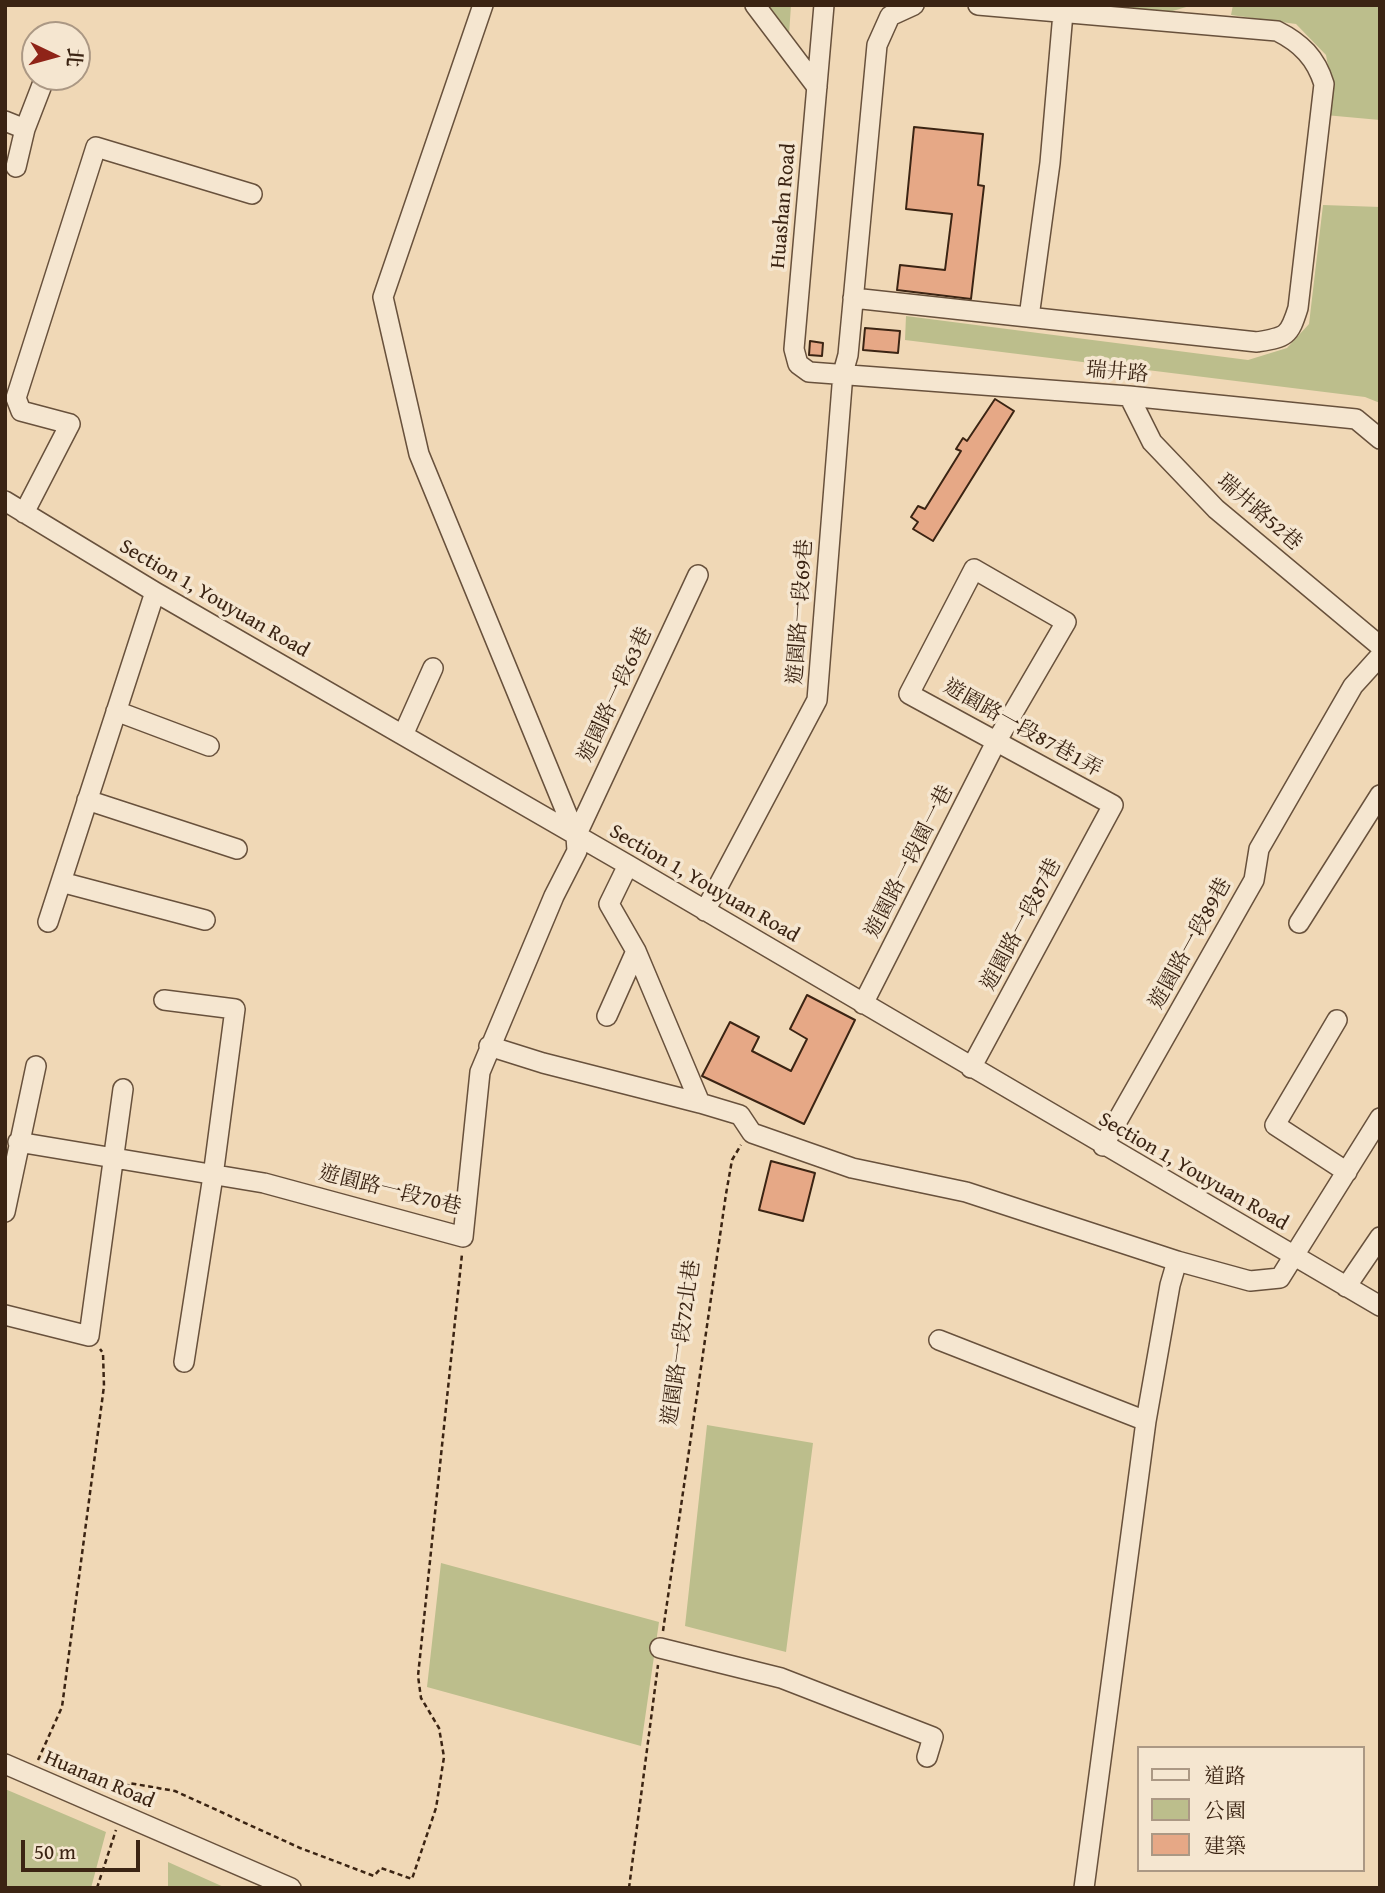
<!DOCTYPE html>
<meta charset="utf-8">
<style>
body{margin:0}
#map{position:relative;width:1385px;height:1893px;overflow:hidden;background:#f0d8b6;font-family:"Gentium Book Plus","Noto Serif TC",serif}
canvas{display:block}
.frame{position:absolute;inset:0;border:7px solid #3b2413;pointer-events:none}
.legend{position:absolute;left:1137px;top:1746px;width:228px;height:126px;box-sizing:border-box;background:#f5e6d0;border:2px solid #ab9884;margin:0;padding:9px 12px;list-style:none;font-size:21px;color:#3b2413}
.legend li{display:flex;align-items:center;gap:14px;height:35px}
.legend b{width:35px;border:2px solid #ab9884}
.north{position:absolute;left:21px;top:21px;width:70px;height:70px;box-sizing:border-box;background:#f5e6d0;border:2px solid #ab9884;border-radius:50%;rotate:95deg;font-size:19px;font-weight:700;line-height:28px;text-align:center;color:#3b2413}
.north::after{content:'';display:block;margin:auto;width:24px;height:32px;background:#8f2418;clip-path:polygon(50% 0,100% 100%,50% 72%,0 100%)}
.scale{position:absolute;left:21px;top:1840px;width:119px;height:32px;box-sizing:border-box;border:4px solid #3b2413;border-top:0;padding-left:9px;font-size:21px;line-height:24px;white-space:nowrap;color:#3b2413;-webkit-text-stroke:5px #f5e6d0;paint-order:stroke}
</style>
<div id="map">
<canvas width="1385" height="1893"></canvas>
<div class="frame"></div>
<ul class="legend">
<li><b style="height:9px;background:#f5e6d0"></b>道路</li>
<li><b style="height:19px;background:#bcbe8c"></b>公園</li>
<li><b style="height:19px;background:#e6a886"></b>建築</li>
</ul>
<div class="north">北</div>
<div class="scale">50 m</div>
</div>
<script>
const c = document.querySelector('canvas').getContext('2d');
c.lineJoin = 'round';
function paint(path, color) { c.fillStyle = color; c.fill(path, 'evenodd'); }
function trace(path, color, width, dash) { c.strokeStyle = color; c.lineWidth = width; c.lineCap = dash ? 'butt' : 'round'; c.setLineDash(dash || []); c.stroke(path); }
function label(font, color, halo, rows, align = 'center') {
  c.font = font + ' "Gentium Book Plus","Noto Serif TC",serif'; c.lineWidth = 7; c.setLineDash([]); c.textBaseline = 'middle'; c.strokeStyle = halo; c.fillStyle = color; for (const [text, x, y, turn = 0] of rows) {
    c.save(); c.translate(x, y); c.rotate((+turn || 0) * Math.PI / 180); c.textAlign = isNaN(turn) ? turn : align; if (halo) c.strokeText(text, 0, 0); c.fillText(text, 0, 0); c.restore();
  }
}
paint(new Path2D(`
 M765,5H791L789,35Z
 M1090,5H1193L1166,13Z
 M1233,5H1380V120L1325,115L1331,82L1326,55L1296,24L1231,15Z
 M1323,205L1380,207V403L1365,397L905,340L906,316L1248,360L1287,348L1309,324Z
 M707,1425L813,1443L786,1652L685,1626Z
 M441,1563L659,1622L641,1746L427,1687Z
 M5,1789L106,1832L91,1888H5Z
 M168,1862L226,1888H168Z`), '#bcbe8c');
const building = new Path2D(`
 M914,127L983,134L978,185L984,186L971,299L897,290L900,265L945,270L952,214L906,209Z
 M865,328L900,331L898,353L863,350Z
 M810,341L823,343L822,356L809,355Z
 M995,399L1014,411L933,541L913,529L918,522L911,517L918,506L925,509L961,451L956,449L963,438L967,441Z
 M807,995L855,1020L804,1124L702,1076L730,1022L759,1037L752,1051L791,1071L807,1039L790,1029Z
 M771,1161L815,1173L803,1221L759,1210Z`);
paint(building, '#e6a886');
trace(building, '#3b2413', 2);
const minor = new Path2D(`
 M755,5L817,87
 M824,5L794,349L798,364L809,372L1129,396L1356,419L1380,439
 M5,121L25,129
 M16,167L25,129L42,85
 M853,298L1257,342C1286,337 1289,337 1298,308L1324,84C1316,58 1301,43 1277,31L978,5
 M1029,317L1050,163L1063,13
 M1129,396L1152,442L1216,509L1380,646
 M5,501L155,592L628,865L1380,1306
 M24,513L70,424L21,411L16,398L96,147L252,194
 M116,711L209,746
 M403,735L433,668
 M87,800L237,849
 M576,836L698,575
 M628,865L609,904L636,951L700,1103L740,1115L752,1133L852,1168L966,1192L1177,1261
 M61,882L205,920
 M705,911L817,700L843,373L848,355L877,45L890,16L914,5
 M48,922L155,592
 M1299,923L1380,795
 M164,1000L235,1009L213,1176L184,1362
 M863,1004L996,742L1066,622L974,569L909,694L1113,805L971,1068
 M607,1016L636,951
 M1337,1020L1275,1125L1347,1172
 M489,1046L543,1063L700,1103
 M18,1142L264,1183L463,1237L480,1072L554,896L577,851L576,836L419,454L383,297L483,5
 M1103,1146L1254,880L1259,849L1353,686L1380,656
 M5,1212L36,1066
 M1346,1287L1380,1237
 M5,1315L89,1336L123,1089
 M939,1340L1146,1421
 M660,1648L781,1678L933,1737L927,1757
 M5,1764L291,1888
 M1084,1888L1146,1421L1170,1285L1177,1261L1250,1281L1280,1278L1380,1118`);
trace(minor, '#68513c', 22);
trace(new Path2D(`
 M663,1631L726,1194L732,1160L741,1145
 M38,1760L62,1707L104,1386L103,1353L100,1349
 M125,1797L129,1783L175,1791L300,1848L374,1876L381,1868L412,1879L436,1808L444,1757L439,1728L421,1698L418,1676L462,1254
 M97,1888L116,1830
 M629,1888L658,1665`), '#3b2413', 2.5, [5, 3.5]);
trace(minor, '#f5e6d0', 19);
label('21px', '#3b2413', '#f5e6d0', [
 ["Huashan Road",784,206,-85],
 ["瑞井路",1117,373,5],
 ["瑞井路52巷",1259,513,41],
 ["Section 1, Youyuan Road",214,599,30],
 ["遊園路一段69巷",801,612,-86],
 ["遊園路一段63巷",616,695,-65],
 ["遊園路一段87巷1弄",1022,729,29],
 ["遊園路一段園一巷",910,862,-63],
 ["Section 1, Youyuan Road",704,884,30],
 ["遊園路一段87巷",1022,925,-62],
 ["遊園路一段89巷",1191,944,-61],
 ["Section 1, Youyuan Road",1193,1172,30],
 ["遊園路一段70巷",390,1191,14],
 ["遊園路一段72北巷",682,1343,-82],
 ["Huanan Road",99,1780,23]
]);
</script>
